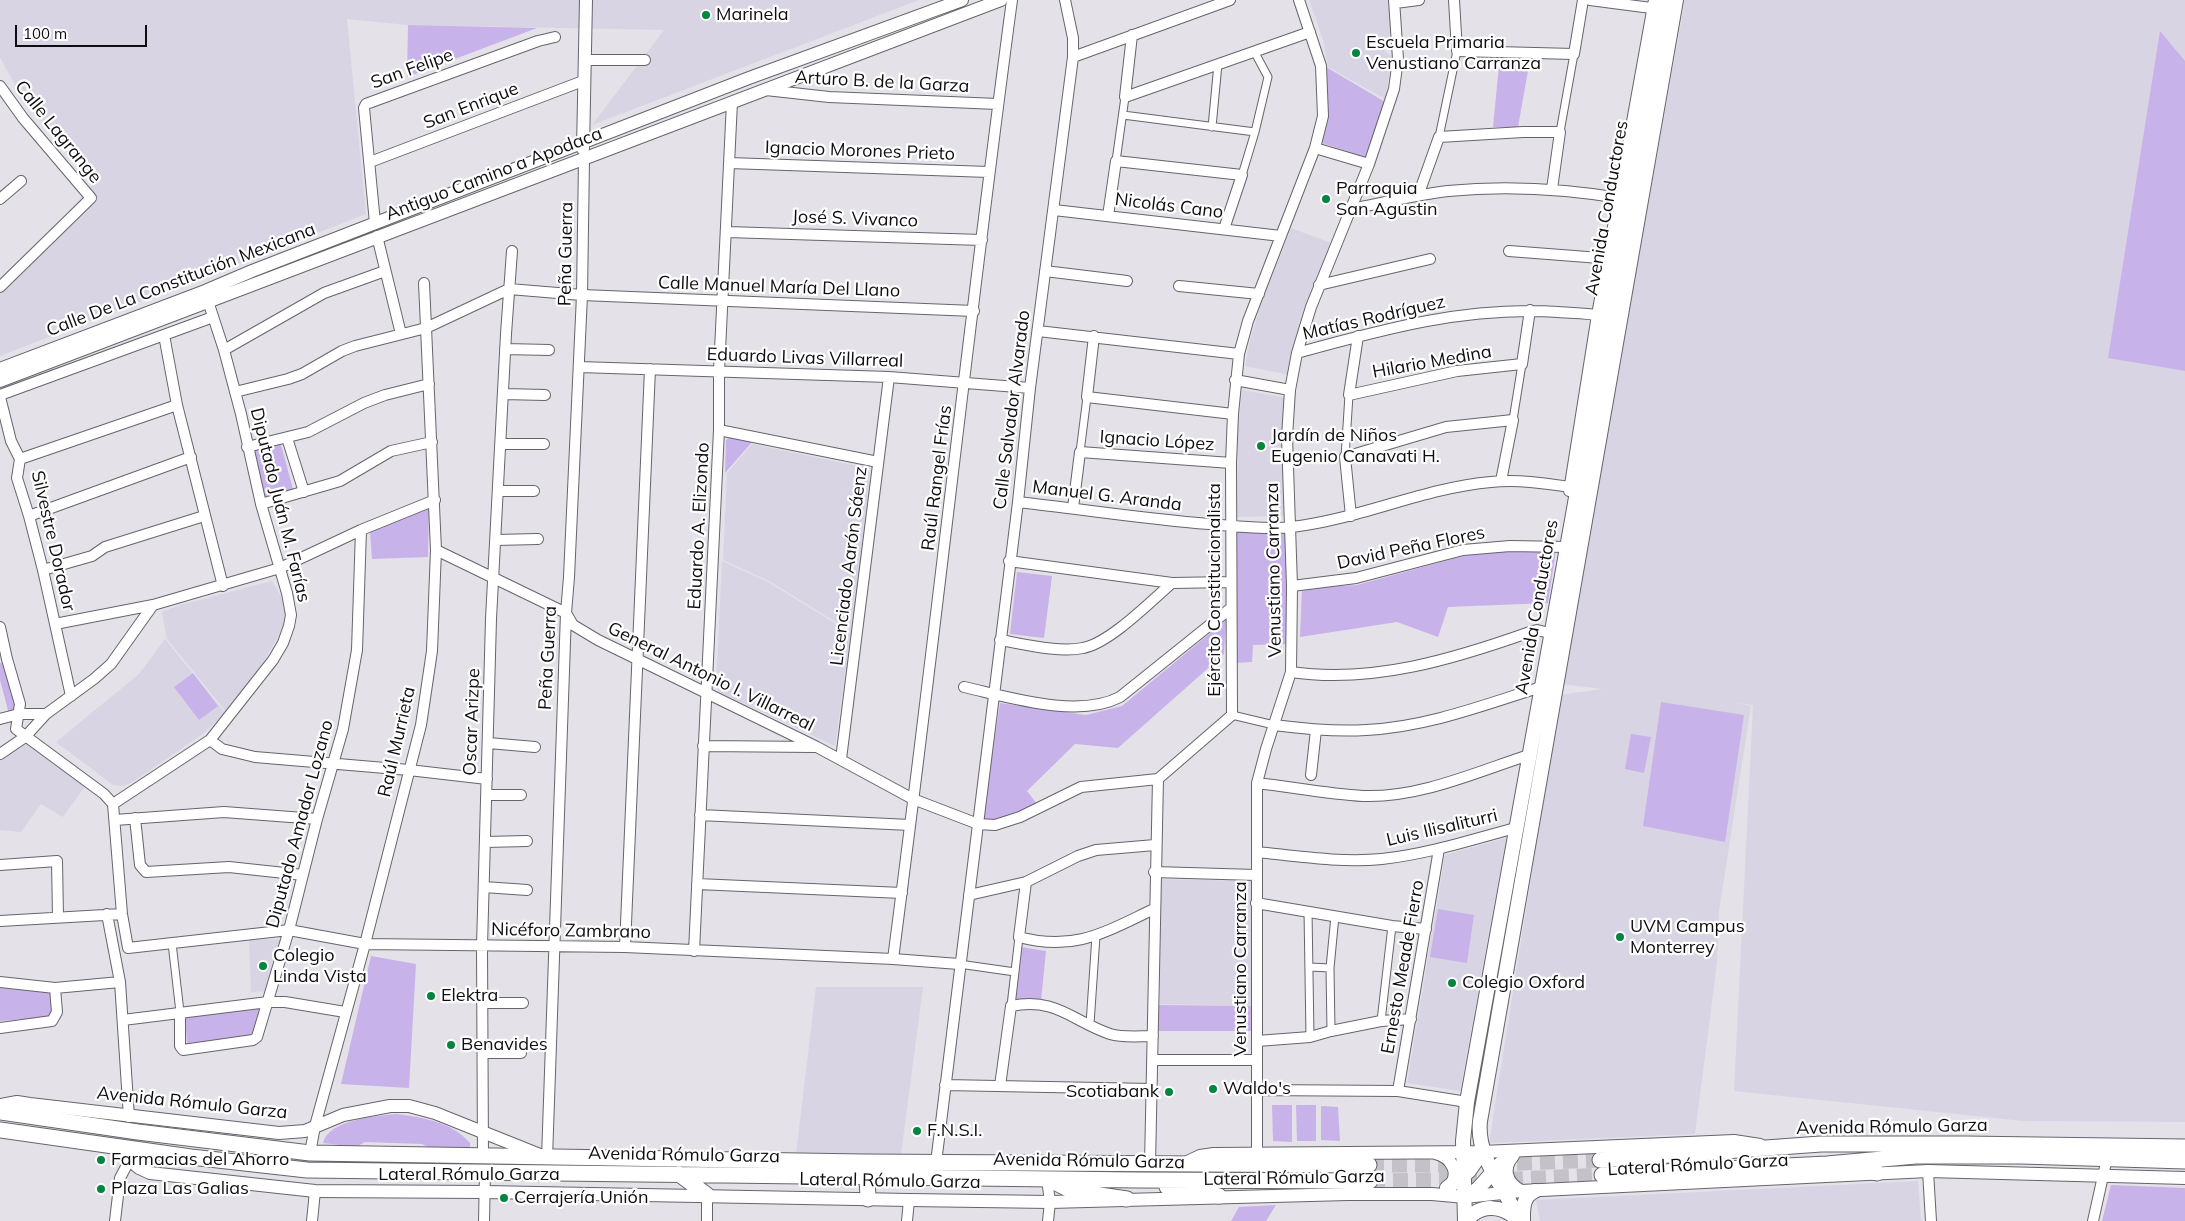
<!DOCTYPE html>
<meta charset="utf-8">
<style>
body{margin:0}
#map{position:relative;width:2185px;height:1221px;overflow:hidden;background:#e4e1e9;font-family:Mulish,sans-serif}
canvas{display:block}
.scale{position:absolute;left:15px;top:25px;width:132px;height:22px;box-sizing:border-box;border:2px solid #0e0d10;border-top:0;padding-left:6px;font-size:15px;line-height:18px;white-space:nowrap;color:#0e0d10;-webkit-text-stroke:4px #fff;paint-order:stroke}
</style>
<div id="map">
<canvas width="2185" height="1221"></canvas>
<div class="scale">100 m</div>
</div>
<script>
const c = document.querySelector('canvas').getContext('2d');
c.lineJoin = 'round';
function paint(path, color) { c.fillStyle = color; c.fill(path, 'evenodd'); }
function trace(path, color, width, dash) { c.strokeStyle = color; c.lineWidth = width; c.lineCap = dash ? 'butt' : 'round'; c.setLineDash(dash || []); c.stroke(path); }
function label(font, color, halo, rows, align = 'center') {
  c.font = font + ' Mulish,sans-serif'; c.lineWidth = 4.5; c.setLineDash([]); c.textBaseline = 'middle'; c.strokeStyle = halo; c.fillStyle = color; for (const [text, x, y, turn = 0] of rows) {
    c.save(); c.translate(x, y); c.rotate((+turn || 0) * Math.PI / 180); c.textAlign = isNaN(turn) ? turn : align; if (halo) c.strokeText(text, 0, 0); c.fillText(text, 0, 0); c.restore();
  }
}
paint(new Path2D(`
 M0,0H919L592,125L664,30L408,25L347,19L366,214L0,356V289L95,182L23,100L0,57Z
 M1309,0H1388L1393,30L1382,48L1392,57L1385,99L1328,67L1323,40Z
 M1685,0H2185V1122L2024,1121L1734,1091L1753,705L1736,703L1751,706L1719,911L1717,963L1695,1134L1489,1143L1560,695L1602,689L1562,684Z
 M1291,228L1331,243L1304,309L1293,348L1289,375L1245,366L1250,340L1260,308Z
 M1242,390L1287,398V516L1237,517L1238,427Z
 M752,444L867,468L870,472L852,632L769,581L723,560L727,473Z
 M722,561L768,582L851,633L835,746L719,692L716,686Z
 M272,581L286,605L288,614L282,631L247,688L228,714L167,639L162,612L180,605Z
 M165,639L225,713L203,734L131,783L122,786L113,785L56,742L139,674Z
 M24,742L85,786L63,817L41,804L21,832L0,830V758Z
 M1506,838L1460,1091L1407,1083L1445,855Z
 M1159,879L1252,881L1251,1006L1160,1004Z
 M282,939L271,991L251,992L249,940Z
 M816,987H923L901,1154H796Z
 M1918,1181L1921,1221H1540L1536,1200Z`), '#d9d4e3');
paint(new Path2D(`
 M408,25L537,28L407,77Z
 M2160,31L2185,61V371L2108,358Z
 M1531,54L1518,127H1493L1500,55Z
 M1326,67L1387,103L1367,158L1322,143C1328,117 1329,93 1326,67Z
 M730,437L753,441L725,473L726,440Z
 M280,441L293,489L265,497L253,448Z
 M429,505L428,557L372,559L370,531Z
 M1236,530L1290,532L1289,644L1253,645L1252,662L1236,663Z
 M1489,549L1556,550L1548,603L1448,607L1438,637L1397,622L1300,637L1302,588L1357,585Z
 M1017,572L1052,576L1044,638L1010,634Z
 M1226,620L1224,654L1118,748L1075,744L1027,791L1037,804L1003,819L982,821L1000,703L1086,715L1122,706Z
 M5,662L17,711L9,714L0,680V663Z
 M193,673L218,706L199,720L174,687Z
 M1661,702L1744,715L1725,842L1643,826Z
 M1631,734L1651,737L1644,773L1625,769Z
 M1438,909L1474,915L1467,963L1430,957Z
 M1014,946L1046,951L1041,1001L1007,1000Z
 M371,956L416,964L409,1088L341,1084Z
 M0,984L51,991L54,1017L0,1021Z
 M263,1004L256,1037L187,1045L185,1014Z
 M1159,1005L1252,1006L1253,1031H1158Z
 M1272,1105H1292V1142L1273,1141Z
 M1296,1105H1316V1141H1297Z
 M1321,1106L1338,1107L1340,1141L1321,1140Z
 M395,1114C422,1117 452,1122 470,1143V1150L432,1149L422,1144L365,1142L356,1147L323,1143C328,1120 376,1116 395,1114Z
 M2111,1185L2185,1188V1221H2102Z
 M1276,1205L1266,1221H1231L1239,1207Z`), '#c7b3e9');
trace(new Path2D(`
 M1494,1164L1600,1160
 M1369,1165H1464
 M1370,1181L1517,1179L1602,1175`), '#c4c1c8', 15, [15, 8]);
const pedestrian = new Path2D(`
 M1123,115L1255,132
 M1212,127L1218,64
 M1560,132L1574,54
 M1439,137L1457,51
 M1116,161L1125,97
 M1242,175L1255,132L1268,77L1254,51
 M1513,420L1522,364
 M1080,452L1087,397
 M1345,457L1349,395
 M1232,715L1274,725
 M1308,911L1310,1037
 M172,943L180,1012
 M959,964L1015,972
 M1310,967L1330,968
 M1011,1006L1019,937
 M1381,1021L1392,926
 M1090,1024L1096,936
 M1331,1031L1330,968L1335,916`);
const minor = new Path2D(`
 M1454,0L1457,51L1574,54L1583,0
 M1590,0L1659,9
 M1395,3L1419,0
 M1132,35L1125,97L1310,32
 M1073,57L1230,0
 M584,60H645
 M0,86L23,118L91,198L0,287
 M766,90L829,97L998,104
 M1315,148L1369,164
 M370,162L583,81
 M729,163L989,172
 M1418,196L1439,137L1523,132H1560L1552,189
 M0,199L21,181
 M1350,209C1382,203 1415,195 1448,191C1507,185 1568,189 1627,199
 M1054,210L1281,236
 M1108,216L1116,161L1242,175L1224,229
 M375,223L364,108L366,104L538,41L555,37
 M727,232L982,240
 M377,236L401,334
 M1509,251L1613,259
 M1045,271L1127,281
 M1319,285L1430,259
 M1179,286L1259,294
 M1038,331L1239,354
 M164,335L177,405L223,586
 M1094,336L1087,397L1233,414
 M1358,336L1349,395L1457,371L1522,364L1530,310
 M505,349L549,350
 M224,350L324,293L385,271
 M1297,353C1384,329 1467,306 1558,312C1573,313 1589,313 1604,316
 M579,367L889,377L1030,388
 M1235,380L1290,390
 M235,392L288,379L302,374L342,351L355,346L426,328L509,289L582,295L974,311
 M503,394L545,395
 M0,395L213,317
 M0,397L11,441L20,459L17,478L29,516L43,570L71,696
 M719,430L878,462
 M287,438L304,492
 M501,444H544
 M247,447L308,432L364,403L385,395L429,384
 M20,459L177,405
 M499,491H534
 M1569,491L1597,315L1654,0
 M1018,502C1081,509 1145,519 1209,524C1236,526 1265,530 1292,527C1360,519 1423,488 1491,482C1520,479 1549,484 1577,488
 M261,504L340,481L391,451L432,442
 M1073,508L1080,452L1231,463
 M29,516L191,457
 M1351,516L1345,457L1446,427L1513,420L1501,481
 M495,540L538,539
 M436,550L566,613L573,625L598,640L817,747L913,799L978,824L995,825L1020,817L1081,787L1158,779
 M1009,561L1172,583L1231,582
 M43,570L92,556L105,547L204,516
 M1292,586L1356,578L1463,550L1510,546L1567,547
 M55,624L153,605L280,568L361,530L435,500
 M0,627L7,659L20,704L16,729L104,794L113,804L122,914L128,948L289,930L365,944L625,947L893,959L959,964
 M1000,640C1024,644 1059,653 1083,648C1110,643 1151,601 1172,583
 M1291,672C1372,684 1454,659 1530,632L1537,630L1558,635
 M964,687C1009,697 1078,719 1120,697L1231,608
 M0,719L19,714H46
 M1274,725C1305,729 1335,732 1366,730C1427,727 1484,705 1541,687
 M210,740L222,749L255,757L409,770L487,779
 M488,743L535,747
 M703,746L815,747
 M0,754L25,737L46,714L94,679L111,664L153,605
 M841,759L889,377
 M1311,775L1316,730
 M1257,783C1292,787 1328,794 1363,796C1420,798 1476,772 1529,755
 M487,795H521
 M113,804L210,740L273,660L283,643L289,626L291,615L287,593L261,504L241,414L224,350L206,295
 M700,815L910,825
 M135,818L140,865L146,872L229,867L303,875
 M115,820L224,812L317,819
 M485,842L527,841
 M1257,852C1297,856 1341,863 1382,859C1427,854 1471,840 1515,828
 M0,865L57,861L58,917
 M1154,872L1256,875
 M1026,882L1019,937C1075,952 1105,932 1154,909
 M697,884L902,893
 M484,887L527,890
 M969,895L1026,882L1078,856L1096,850L1155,845
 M1256,903L1392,926L1426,929
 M107,914L120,982L129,1117
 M0,921L122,914
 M625,947L650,369
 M694,951L719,430V371L732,102
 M893,959C935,640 969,319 1012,0
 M0,982L55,988L120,982
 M482,1003H523
 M180,1012V1046L183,1050L253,1040L257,1037L289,930L317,819L343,729L357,650L361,530
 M123,1020L268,1002H285L345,1012
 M0,1028L52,1021L57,1012L55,988
 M1257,1041L1310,1037L1331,1031L1381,1021L1411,1019
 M483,1053H521
 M1153,1060H1257
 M945,1085L1151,1089
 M1000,1086L1011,1006C1056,997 1072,1021 1110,1034C1124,1038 1139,1036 1153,1036
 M1257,1090L1398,1091L1467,1102
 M1398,1091L1439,849
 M310,1153L315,1126L365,944L421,725L432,651L436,550L424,283
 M1257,1153V783L1266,749L1291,672L1292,586L1287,437L1290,390L1297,353L1311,307L1369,164L1394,89L1398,59L1394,0
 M483,1157L482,946L491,619L506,334L512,251
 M547,1158L566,613L569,577L582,295L584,159
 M936,1163L1018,502L1030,388L1073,57V38L1065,0
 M1150,1165L1158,779L1232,715L1231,463L1233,414L1239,354L1248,321L1315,148L1323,116L1321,66L1299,0
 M1928,1171L1931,1221
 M1047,1179L1050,1202L1048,1221
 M115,1221L120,1178L129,1161
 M312,1221L315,1191
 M484,1221L485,1172
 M707,1221V1195
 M907,1221L909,1200
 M2093,1221L2107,1158`);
const tertiary = new Path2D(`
 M583,149L586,0
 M0,369L205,291L252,271L749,78L962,0
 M0,381L1001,0
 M0,1105L17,1102L30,1104L279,1133L305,1131L343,1115L390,1106H409L435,1113L540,1155
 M113,1146L139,1168L150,1173L315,1191L484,1192L909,1200L1050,1202L1348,1194H1432L1465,1197L1521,1191L1928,1171L2185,1178
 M1435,1153C1452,1157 1462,1174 1448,1188
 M1514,1154C1502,1168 1505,1182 1521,1191
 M1185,1163L1200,1156L1214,1154L1482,1152L1734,1141L1760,1145`);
const secondary = new Path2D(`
 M1447,1188L1469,1171L1482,1152
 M1465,1197C1486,1188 1491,1166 1511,1157
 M1465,1221L1463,1141L1467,1102L1574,509L1662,0
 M1466,1221C1481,1203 1502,1205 1518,1220
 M1519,1221C1506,1187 1476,1160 1480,1121L1676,0
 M1523,1221C1523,1210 1522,1196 1535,1191`);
const primary = new Path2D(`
 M0,1112L138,1132L310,1153L862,1162L1369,1165
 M0,1130L191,1157L307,1170L1138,1180L1370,1181
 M1600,1160L1821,1144H1965L2185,1147
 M1846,1167L1877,1173
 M679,1174L707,1195
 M1602,1175L1827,1164L1916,1156H2021L2185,1161
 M867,1176L868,1199
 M1052,1181L1072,1191L1127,1199
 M1167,1187L1219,1196`);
trace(pedestrian, '#67646b', 9);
trace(minor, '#67646b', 12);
trace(tertiary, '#67646b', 14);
trace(secondary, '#67646b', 16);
trace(primary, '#67646b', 17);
trace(pedestrian, '#fff', 7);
trace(minor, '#fff', 10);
trace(tertiary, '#fff', 12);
trace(secondary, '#fff', 14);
trace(primary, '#fff', 15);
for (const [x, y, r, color] of [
 [706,15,5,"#038540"],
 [1356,53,5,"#038540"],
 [1326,199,5,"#038540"],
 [1261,446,5,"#038540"],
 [1620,937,5,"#038540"],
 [263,966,5,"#038540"],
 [1452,983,5,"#038540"],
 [431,996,5,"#038540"],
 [451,1045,5,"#038540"],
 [1213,1089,5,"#038540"],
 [1169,1092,5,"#038540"],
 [917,1131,5,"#038540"],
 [101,1160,5,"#038540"],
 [101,1189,5,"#038540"],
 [504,1198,5,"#038540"]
]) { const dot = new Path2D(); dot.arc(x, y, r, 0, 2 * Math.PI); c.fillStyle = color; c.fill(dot); trace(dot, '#fff', 2); }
label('18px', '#0e0d10', '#fff', [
 ["Marinela",716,15],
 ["Escuela Primaria",1366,43],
 ["Venustiano Carranza",1366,64],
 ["Parroquia",1336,189],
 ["San Agustin",1336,210],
 ["Jardín de Niños",1271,436],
 ["Eugenio Canavati H.",1271,457],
 ["UVM Campus",1630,927],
 ["Monterrey",1630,948],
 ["Colegio",273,956],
 ["Linda Vista",273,977],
 ["Colegio Oxford",1462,983],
 ["Elektra",441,996],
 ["Benavides",461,1045],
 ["Waldo's",1223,1089],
 ["Scotiabank",1159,1092,"right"],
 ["F.N.S.I.",927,1131],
 ["Farmacias del Ahorro",111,1160],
 ["Plaza Las Galias",111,1189],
 ["Cerrajería Unión",514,1198]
], 'left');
label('18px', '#0e0d10', '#fff', [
 ["San Felipe",412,69,-20],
 ["Arturo B. de la Garza",882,82,3],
 ["San Enrique",471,106,-21],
 ["Calle Lagrange",58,132,51],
 ["Ignacio Morones Prieto",860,151,2],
 ["Antiguo Camino a Apodaca",494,174,-21],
 ["Nicolás Cano",1169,206,7],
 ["Avenida Conductores",1607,208,-80],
 ["José S. Vivanco",855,219,2],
 ["Peña Guerra",566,254,-89],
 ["Calle De La Constitución Mexicana",181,280,-21],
 ["Calle Manuel María Del Llano",779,287,2],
 ["Matías Rodríguez",1374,318,-13],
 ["Eduardo Livas Villarreal",805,358,2],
 ["Hilario Medina",1432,362,-10],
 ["Calle Salvador Alvarado",1012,410,-83],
 ["Ignacio López",1157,441,4],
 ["Raúl Rangel Frías",937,478,-83],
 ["Manuel G. Aranda",1107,496,7],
 ["Diputado Juán M. Farías",280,505,76],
 ["Eduardo A. Elizondo",699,526,-87],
 ["Silvestre Dorador",53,541,77],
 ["David Peña Flores",1411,548,-12],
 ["Licenciado Aarón Sáenz",849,566,-83],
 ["Venustiano Carranza",1274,570,-91],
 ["Ejército Constitucionalista",1215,590,-90],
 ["Avenida Conductores",1537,607,-80],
 ["Peña Guerra",548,658,-87],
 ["General Antonio I. Villarreal",711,677,26],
 ["Oscar Arizpe",472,722,-88],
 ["Raúl Murrieta",397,742,-77],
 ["Diputado Amador Lozano",300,824,-75],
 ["Luis Ilisaliturri",1442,828,-13],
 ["Nicéforo Zambrano",571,931,1],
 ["Ernesto Meade Fierro",1403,967,-80],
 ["Venustiano Carranza",1241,969,-90],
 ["Avenida Rómulo Garza",192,1103,6],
 ["Avenida Rómulo Garza",1892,1127,-1],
 ["Avenida Rómulo Garza",684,1155,1],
 ["Avenida Rómulo Garza",1089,1161,1],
 ["Lateral Rómulo Garza",1698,1165,-3],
 ["Lateral Rómulo Garza",469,1175],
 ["Lateral Rómulo Garza",1294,1178,-1],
 ["Lateral Rómulo Garza",890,1181,1]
]);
</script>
